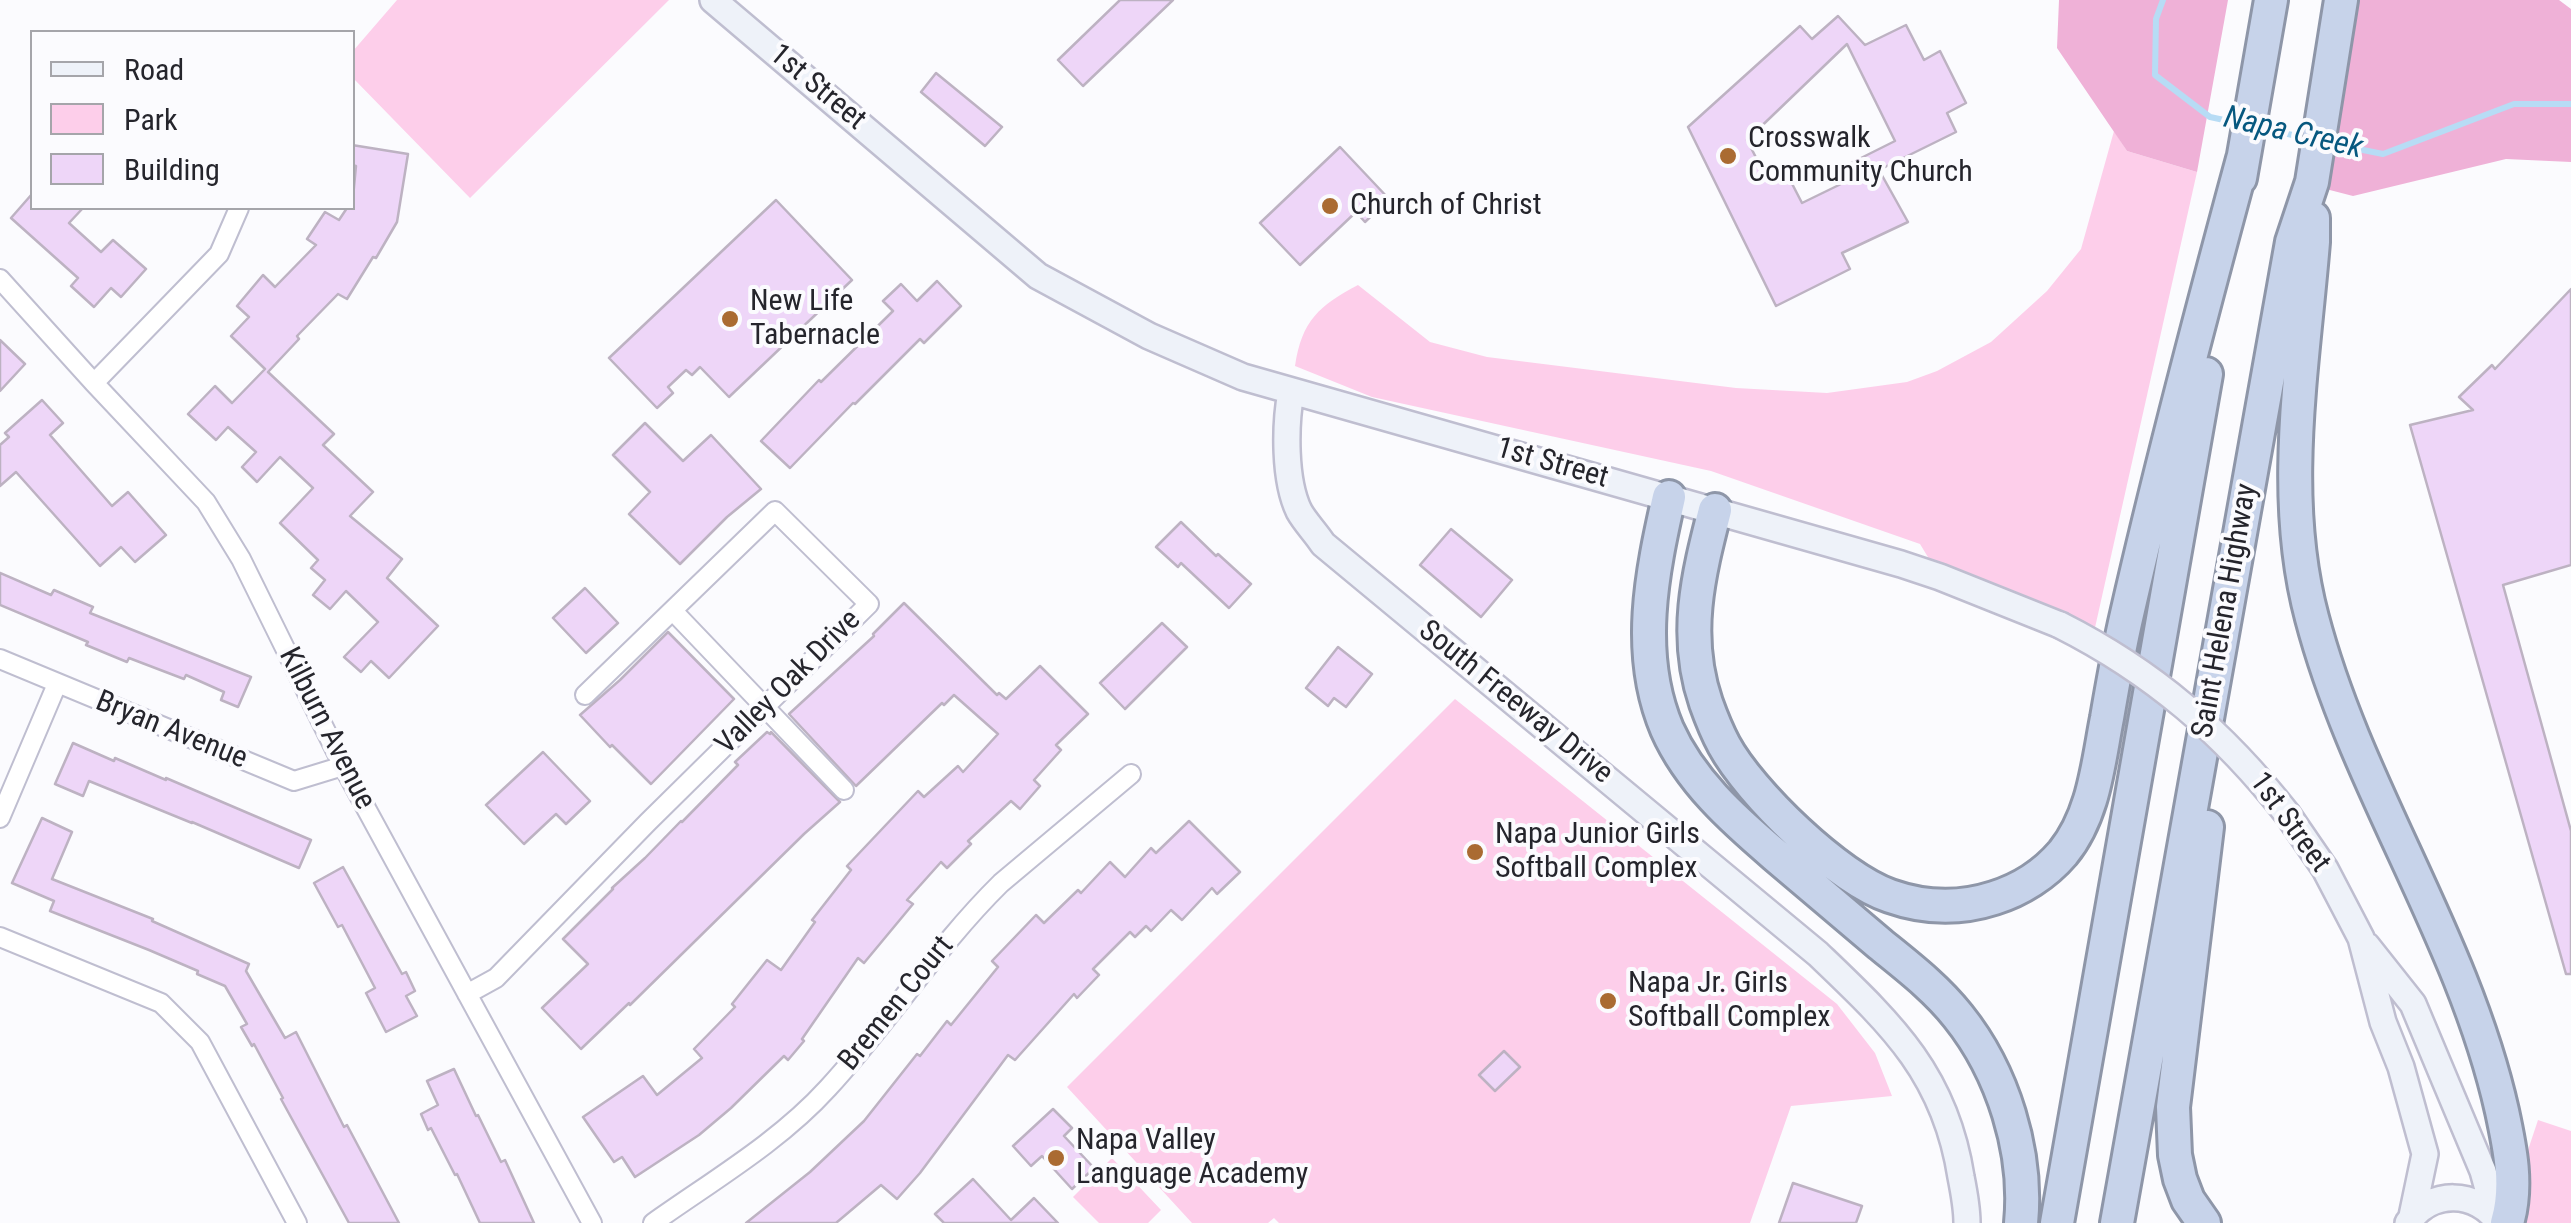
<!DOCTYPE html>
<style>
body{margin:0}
#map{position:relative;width:2571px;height:1223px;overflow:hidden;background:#fbfbfe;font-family:"Roboto Condensed",sans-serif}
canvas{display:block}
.legend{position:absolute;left:30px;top:30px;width:325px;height:180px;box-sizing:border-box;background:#fbfbfe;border:2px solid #a5a5aa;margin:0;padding:12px 18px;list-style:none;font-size:30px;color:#25252c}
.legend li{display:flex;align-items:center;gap:20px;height:50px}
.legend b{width:50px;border:2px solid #a5a5aa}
</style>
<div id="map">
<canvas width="2571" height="1223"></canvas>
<ul class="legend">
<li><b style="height:12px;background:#eef2f9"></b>Road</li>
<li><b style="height:28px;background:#fdceea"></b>Park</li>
<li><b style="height:28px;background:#eed6f8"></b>Building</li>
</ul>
</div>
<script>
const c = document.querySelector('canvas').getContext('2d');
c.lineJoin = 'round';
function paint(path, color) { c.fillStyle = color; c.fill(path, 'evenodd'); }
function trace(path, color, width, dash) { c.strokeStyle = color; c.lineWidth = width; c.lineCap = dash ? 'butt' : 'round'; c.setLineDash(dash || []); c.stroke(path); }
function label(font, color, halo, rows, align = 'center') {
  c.font = font + ' "Roboto Condensed",sans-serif'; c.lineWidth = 8; c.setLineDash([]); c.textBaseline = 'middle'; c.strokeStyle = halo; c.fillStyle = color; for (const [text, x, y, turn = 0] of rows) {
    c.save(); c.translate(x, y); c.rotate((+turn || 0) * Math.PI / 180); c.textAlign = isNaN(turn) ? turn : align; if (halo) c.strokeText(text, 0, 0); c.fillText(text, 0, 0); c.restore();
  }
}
paint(new Path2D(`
 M397,0H669L470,198L353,78V51Z
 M2114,131L2127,151L2197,172L2092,641L1940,577L1920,544L1711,471L1372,397L1295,366C1302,320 1319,306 1358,285L1430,342L1487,357L1736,388L1827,393L1907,382L1937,371L1991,342L2047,291L2081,249Z
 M1455,699L1837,1004L1875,1053L1892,1096L1791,1106L1750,1223H1279L1274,1218L1268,1223H1192L1067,1087Z
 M2538,1120L2571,1131V1223H2507L2513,1195Z
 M1112,1158L1161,1210L1148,1223H1099L1073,1197Z`), '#fdceea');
paint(new Path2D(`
 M2059,0H2228L2197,172L2127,151L2057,48Z
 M2345,0H2559L2571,9V162L2506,159L2353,196L2322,188Z`), '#efb1d7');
trace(new Path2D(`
 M2163,0L2156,19L2155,75L2210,117L2238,123
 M2260,128L2311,139
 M2328,143L2383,154L2514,104H2571`), '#b7dcf5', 6);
const building = new Path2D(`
 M1120,0H1173L1083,86L1058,60Z
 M1838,16L1865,45L1906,25L1924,60L1940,51L1966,103L1947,113L1956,132L1879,170L1908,222L1842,253L1850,269L1776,306L1688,127L1800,26L1812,39ZM1847,44L1895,141L1835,171L1841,184L1802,203L1787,174L1769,183L1747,140Z
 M936,73L1002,127L985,146L921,92Z
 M352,145L408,154L397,222L376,258L373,257L347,299L338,294L297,336L299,339L268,372L334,434L323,445L373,492L350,516L402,559L387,578L438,626L389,678L371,661L361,672L344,657L378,622L346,591L330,609L313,595L325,580L311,568L318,560L280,523L313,488L280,457L257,482L242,467L256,452L228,427L216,440L188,414L215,386L232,403L265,369L231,336L249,317L237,306L263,275L275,287L316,245L307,239L325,212L339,220L347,208H352L356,166L352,165Z
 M1340,147L1389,199L1365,222L1356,212L1300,265L1260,223Z
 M32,194V208H83L69,223L101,252L113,240L146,269L121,297L111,288L94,307L71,286L78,278L11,218Z
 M776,200L852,280L729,397L700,367L692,375L686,370L668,387L673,393L657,408L609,358Z
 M937,281L961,306L924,343L920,339L855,404L853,403L790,468L761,441L819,380L821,382L893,311L883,301L901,284L917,301Z
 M2571,289V565L2503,585L2571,831V974H2566L2410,425L2473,410L2459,397L2492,365L2495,369Z
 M0,340L25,364L0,391Z
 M42,400L63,423L50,435L112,506L128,492L166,535L135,562L121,547L100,566L16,472L0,486V445L9,437L5,433Z
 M645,423L683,461L711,435L761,489L727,517L680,564L629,514L650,492L613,455Z
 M1181,522L1216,556L1218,554L1251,584L1229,608L1181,563L1178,567L1156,547Z
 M1451,529L1512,580L1481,617L1420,565Z
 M0,573L51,595L54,590L93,607L90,613L251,677L238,707L221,700L224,692L186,675L184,679L129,658L127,662L86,645L88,642L0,605Z
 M585,588L618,623L586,653L553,618Z
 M904,603L997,695L999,693L1006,699L1040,666L1088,714L1056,745L1061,750L1034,780L1040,786L1020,809L1011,801L968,841L971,844L947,868L941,862L907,900L913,904L864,963L858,958L802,1039L804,1041L788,1060L784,1056L731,1108L699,1135L635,1177L622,1157L614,1162L583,1117L643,1076L657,1095L702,1058L694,1049L735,1007L732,1004L767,960L781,970L815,922L812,920L851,870L847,866L918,791L924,797L958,766L963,772L998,734L954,695L944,705L942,703L856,786L789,714L874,636L873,634Z
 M1162,623L1187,647L1125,709L1100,683Z
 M668,632L734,699L651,784L612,745L610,747L580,715L620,680Z
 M1338,647L1372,674L1346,707L1334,698L1328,706L1306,688Z
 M767,732L770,734L771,732L840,802L804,834L630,1005L629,1003L581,1049L542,1008L588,964L563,939L613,889L612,888L645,858L681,821L682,822L738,765L735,762Z
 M73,743L114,761L115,758L166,780V778L311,840L299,868L192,822V823L89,781L83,796L55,784Z
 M543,752L590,801L566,824L556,814L524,844L486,805Z
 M42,818L72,832L52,879L153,919L152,921L249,964L246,971L285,1038L296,1032L344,1127L347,1125L399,1223H349L281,1099L283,1098L254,1044L252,1046L241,1027L247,1024L225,986L197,974L198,971L149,950L50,911L54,901L12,883Z
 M1189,821L1240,872L1217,894L1212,888L1182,920L1171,910L1151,931L1146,926L1135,937L1130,932L1093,969L1099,975L1077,998L1074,994L1015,1060L1008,1055L920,1173L897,1199L881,1185L836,1223H746L810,1172L864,1121L917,1054L920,1056L947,1021L951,1025L998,967L992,961L1036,915L1044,923L1078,890L1081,893L1110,862L1125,877L1151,848L1156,853Z
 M343,867L402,974L406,972L415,991L406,996L417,1016L386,1032L366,993L375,988L342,925L338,927L314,883Z
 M1504,1051L1520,1067L1495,1091L1479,1075Z
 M454,1069L476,1116L478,1115L501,1162L505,1160L534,1223H480L457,1174L455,1175L431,1128L428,1130L421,1114L438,1105L427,1081Z
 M1053,1109L1072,1128L1064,1136L1094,1168L1072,1189L1042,1156L1031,1166L1013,1146Z
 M973,1179L1011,1220L1034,1198L1058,1223H944L935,1214Z
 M1793,1183L1862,1206L1856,1223H1779Z`);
paint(building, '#eed6f8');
trace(building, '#bdb2c2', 2.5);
const street = new Path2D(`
 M0,279L94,383L206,502L241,559L343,766L592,1223
 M94,383L219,254L239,208
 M673,611L844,790
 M0,659L294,781L343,766
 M0,818L57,684
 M0,937L161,1003L200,1042L297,1223
 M467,994L496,978L648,822L869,604L775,511L585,695
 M653,1223C712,1181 779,1142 828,1088C889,1022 937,946 1001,883L1131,774`);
const secondary = new Path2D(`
 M713,0L1038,276L1149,336L1243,377L1901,564L1940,577L2060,625
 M1291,392C1285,425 1284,480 1299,511C1305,522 1316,533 1323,544L1818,954C1890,1023 1945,1073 1961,1177C1964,1192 1967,1208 1967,1223
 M2288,815L2325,869L2361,938L2383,1022L2401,1067L2425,1154L2412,1216
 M2367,946L2413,1004L2483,1171L2496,1218
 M2408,1223C2430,1189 2477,1190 2499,1223`);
const highway = new Path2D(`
 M2240,178L2271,0
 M2313,218V242C2303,366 2279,496 2312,618C2357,789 2463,937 2502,1111C2510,1148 2518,1186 2507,1223
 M1669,497C1652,572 1635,654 1667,729C1690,781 1733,819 1775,855C1810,885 1845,914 1880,944C1907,966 1936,988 1958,1016C2003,1072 2028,1152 2021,1223
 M1715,510C1698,576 1683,636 1706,703C1711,717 1717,732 1724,745C1750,793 1838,878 1890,896C1924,908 1960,909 1994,898C2020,890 2045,874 2063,853C2094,815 2098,764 2107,718C2113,683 2119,648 2127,614C2162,461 2202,310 2243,159
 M2057,1223L2206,374
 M2117,1223L2292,242L2312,182L2341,0
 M2204,1223L2188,1200L2180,1179L2175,1155L2173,1107L2207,827`);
trace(street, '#bfbed0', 22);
trace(secondary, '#bfbed0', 30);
trace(highway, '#8e96a8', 38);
trace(street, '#fff', 18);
trace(secondary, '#eef2f9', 25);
trace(highway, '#c7d3ea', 32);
const secondaryBridge = new Path2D(`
 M2060,625C2153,672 2224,733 2288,815`);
trace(secondaryBridge, '#bfbed0', 30, []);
trace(secondaryBridge, '#eef2f9', 25);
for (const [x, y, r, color] of [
 [1728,156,10,"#aa6b32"],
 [1330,206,10,"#aa6b32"],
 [730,319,10,"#aa6b32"],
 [1475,852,10,"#aa6b32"],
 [1608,1001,10,"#aa6b32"],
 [1056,1158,10,"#aa6b32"]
]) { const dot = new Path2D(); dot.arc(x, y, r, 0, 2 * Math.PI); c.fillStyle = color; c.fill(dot); trace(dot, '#fbfbfe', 4); }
label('30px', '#25252c', '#fbfbfe', [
 ["1st Street",817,88,40],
 ["1st Street",1552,464,16],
 ["Saint Helena Highway",2226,611,-80],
 ["Valley Oak Drive",789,683,-45],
 ["South Freeway Drive",1515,703,39],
 ["Kilburn Avenue",326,729,63],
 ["Bryan Avenue",171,731,22],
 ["1st Street",2289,823,54],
 ["Bremen Court",897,1004,-51]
]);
label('30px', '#25252c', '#fbfbfe', [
 ["Crosswalk",1748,139],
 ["Community Church",1748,173],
 ["Church of Christ",1350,206],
 ["New Life",750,302],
 ["Tabernacle",750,336],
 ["Napa Junior Girls",1495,835],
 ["Softball Complex",1495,869],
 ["Napa Jr. Girls",1628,984],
 ["Softball Complex",1628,1018],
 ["Napa Valley",1076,1141],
 ["Language Academy",1076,1175]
], 'left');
label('italic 32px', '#07587f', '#fbfbfe', [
 ["Napa Creek",2293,134,13]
]);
</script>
